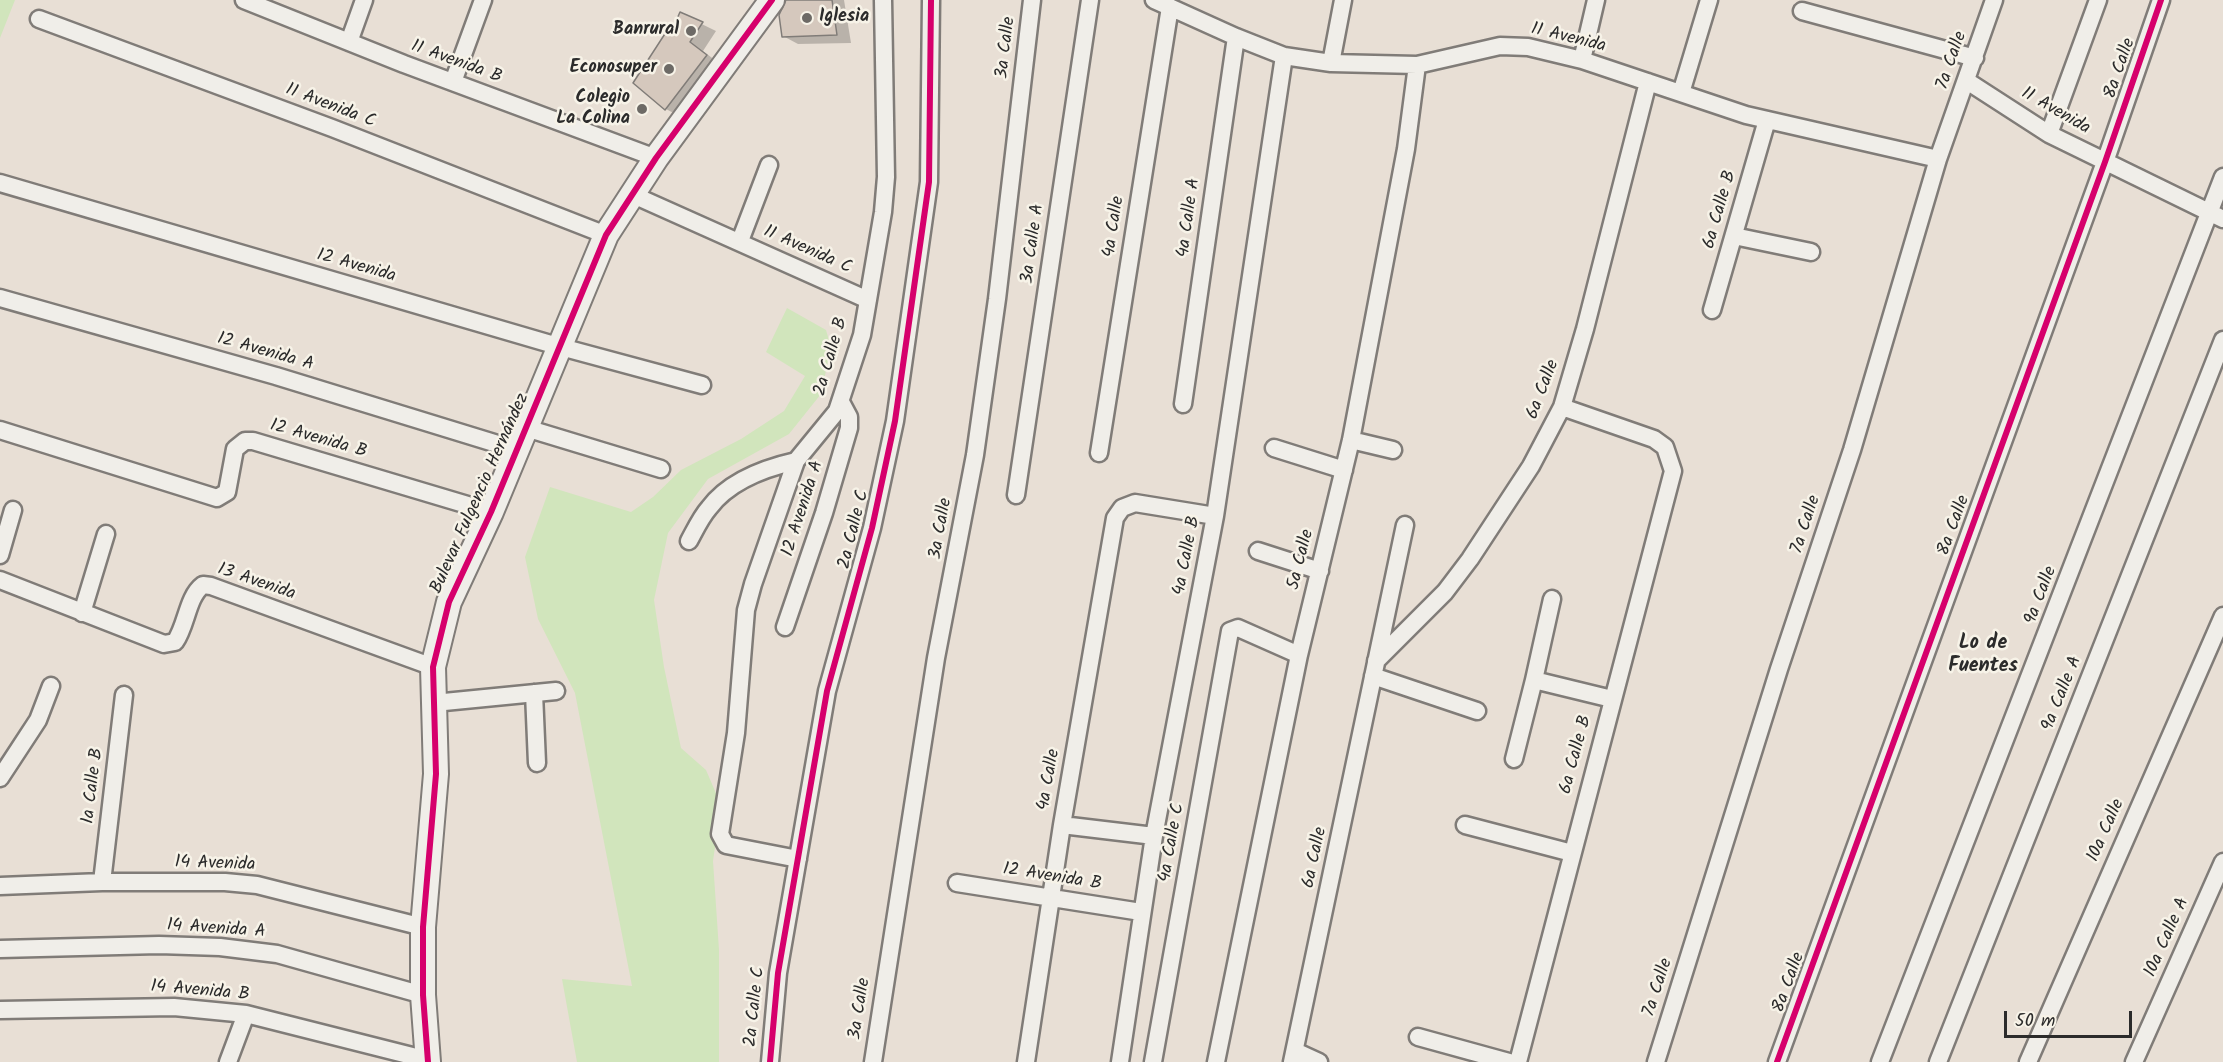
<!DOCTYPE html>
<meta charset="utf-8">
<style>
body{margin:0}
#map{position:relative;width:2223px;height:1062px;overflow:hidden;background:#e8dfd5;font-family:Kalam,sans-serif}
canvas{display:block}
.scale{position:absolute;left:2004px;top:1011px;width:128px;height:27px;box-sizing:border-box;border:3px solid #2b2b2b;border-top:0;padding-left:8px;font-size:18px;line-height:21px;white-space:nowrap;color:#2b2b2b;-webkit-text-stroke:4px #f7f3e8;paint-order:stroke}
</style>
<div id="map">
<canvas width="2223" height="1062"></canvas>
<div class="scale">50 m</div>
</div>
<script>
const c = document.querySelector('canvas').getContext('2d');
c.lineJoin = 'round';
function paint(path, color) { c.fillStyle = color; c.fill(path, 'evenodd'); }
function trace(path, color, width, dash) { c.strokeStyle = color; c.lineWidth = width; c.lineCap = dash ? 'butt' : 'round'; c.setLineDash(dash || []); c.stroke(path); }
function label(font, color, halo, rows, align = 'center') {
  c.font = font + ' Kalam,sans-serif'; c.lineWidth = 5; c.setLineDash([]); c.textBaseline = 'middle'; c.strokeStyle = halo; c.fillStyle = color; for (const [text, x, y, turn = 0] of rows) {
    c.save(); c.translate(x, y); c.rotate((+turn || 0) * Math.PI / 180); c.textAlign = isNaN(turn) ? turn : align; if (halo) c.strokeText(text, 0, 0); c.fillText(text, 0, 0); c.restore();
  }
}
paint(new Path2D(`
 M0,0H15L0,38Z
 M787,308L826,330L831,347L821,394L789,434L708,479L668,533L654,600L664,667L681,748L706,770L721,805L713,861L719,950V1062H577L562,979L632,986L575,693L538,619L525,557L550,487L631,512L653,497L681,470L741,439L784,411L805,376L766,352Z`), '#d1e5bc');
paint(new Path2D(`
 M787,0H844L851,43L798,44L783,36Z
 M681,14L716,31L703,51L720,64L679,116L666,109L674,30Z`), '#0003');
const building = new Path2D(`
 M786,0H832L837,35L782,37L779,15Z
 M680,12L703,22L690,42L707,55L665,110L633,83L670,26L673,28Z`);
paint(building, '#d5c8bd');
trace(building, '#807c78', 1.5);
const street = new Path2D(`
 M244,0L404,64L656,158
 M1154,0L1236,37L1284,56L1331,63L1417,65L1500,46L1528,47L1582,60L1746,115L1938,159
 M1802,11L1975,58
 M39,19L332,128L606,235
 M349,42L364,0
 M1582,60L1596,0
 M1331,63L1343,0
 M1967,81L2049,134L2223,219
 M453,82L483,0
 M1681,93L1709,0
 M2049,134L2098,0
 M0,183L561,347L702,385
 M631,194L868,300
 M1734,236L1811,252
 M740,241L769,165
 M0,298L276,376L517,450
 M1712,310L1767,120
 M1183,404L1236,37
 M526,428L661,469
 M0,430L217,498L227,492L235,449L245,441H253L491,512
 M1351,440L1393,450
 M1274,448L1344,470
 M1099,453L1170,7
 M1016,495L1090,0
 M689,541C695,530 701,517 709,508C729,481 765,468 796,461
 M1258,551L1320,571
 M0,555L13,510
 M0,580L164,644L175,642C187,625 187,597 203,585L211,586L433,667
 M82,613L106,534
 M785,627L824,513L849,428V417L841,402
 M1376,661L1445,592L1470,559L1531,466L1562,407L1585,329L1648,82
 M1373,676L1477,711
 M1534,680L1552,599
 M534,693L537,763
 M434,703L556,691
 M1514,759L1534,680L1612,699
 M0,778L38,720L51,686
 M1062,825L1154,836
 M1465,825L1572,853
 M798,859L726,845L720,834L736,733L746,610L753,584L796,461L837,411L862,335L883,212L886,177L883,0
 M102,882L124,695
 M957,883L1141,912
 M0,886L102,882H225L257,885L423,927
 M0,949L159,945L220,947L277,954L423,995
 M0,1010L174,1007L246,1014L428,1060
 M1418,1037L1509,1062
 M1295,1051L1319,1062
 M228,1062L246,1014
 M770,1062L778,973L827,691L872,528L895,421L929,182L931,0
 M873,1062L936,658L975,455L997,299L1032,0
 M1026,1062L1062,825L1115,518L1122,508L1135,503L1215,516
 M1120,1062L1154,836L1215,516L1284,56
 M1153,1062L1230,631L1238,628L1299,655
 M1216,1062L1299,655L1351,440L1406,149L1417,65
 M1292,1062L1405,525
 M1518,1062L1673,471L1665,447L1654,439L1562,407
 M1656,1062L1779,669L1852,450L1938,159L1994,0
 M1777,1062L2105,162L2161,0
 M1880,1062L2223,177
 M1938,1062L2223,340
 M2028,1062L2223,616
 M2134,1062L2223,862`);
const secondary = new Path2D(`
 M428,1062L423,995V927L436,774L433,667L449,602L491,512L606,235L656,158L772,0`);
trace(street, '#807c78', 21);
trace(secondary, '#807c78', 28);
trace(street, '#f0eee9', 16);
trace(secondary, '#f0eee9', 24);
trace(new Path2D(`
 M428,1062L423,995V927L436,774L433,667L449,602L491,512L606,235L656,158L772,0
 M770,1062L778,973L827,691L872,528L895,421L929,182L931,0
 M1777,1062L2105,162L2161,0`), '#d6006c', 6);
for (const [x, y, r, color] of [
 [807,18,6,"#6d6a66"],
 [691,31,6,"#6d6a66"],
 [669,69,6,"#6d6a66"],
 [642,109,6,"#6d6a66"]
]) { const dot = new Path2D(); dot.arc(x, y, r, 0, 2 * Math.PI); c.fillStyle = color; c.fill(dot); trace(dot, '#f7f3e8', 2); }
label('bold 18px', '#2b2b2b', '#f7f3e8', [
 ["Iglesia",819,18,"left"],
 ["Banrural",679,31],
 ["Econosuper",657,69],
 ["Colegio",630,99],
 ["La Colina",630,120]
], 'right');
label('18px', '#2b2b2b', '#f7f3e8', [
 ["11 Avenida",1568,39,14],
 ["3a Calle",1007,48,-83],
 ["7a Calle",1953,61,-71],
 ["11 Avenida B",456,63,20],
 ["8a Calle",2121,69,-71],
 ["11 Avenida C",330,107,21],
 ["11 Avenida",2055,112,30],
 ["6a Calle B",1721,210,-74],
 ["4a Calle A",1190,218,-82],
 ["4a Calle",1115,227,-81],
 ["3a Calle A",1034,244,-82],
 ["11 Avenida C",807,251,24],
 ["12 Avenida",356,267,16],
 ["12 Avenida A",265,353,16],
 ["2a Calle B",832,357,-74],
 ["6a Calle",1544,390,-69],
 ["12 Avenida B",318,440,16],
 ["Bulevar Fulgencio Hernández",481,494,-66],
 ["12 Avenida A",804,509,-72],
 ["7a Calle",1807,525,-72],
 ["8a Calle",1955,526,-70],
 ["3a Calle",942,529,-80],
 ["2a Calle C",855,530,-76],
 ["4a Calle B",1188,556,-79],
 ["5a Calle",1302,560,-76],
 ["13 Avenida",256,583,19],
 ["9a Calle",2042,596,-69],
 ["9a Calle A",2063,694,-68],
 ["6a Calle B",1577,755,-75],
 ["4a Calle",1050,780,-80],
 ["1a Calle B",94,786,-83],
 ["10a Calle",2107,831,-66],
 ["4a Calle C",1173,843,-80],
 ["6a Calle",1316,858,-78],
 ["14 Avenida",215,865,2],
 ["12 Avenida B",1052,878,9],
 ["14 Avenida A",216,930,4],
 ["10a Calle A",2168,938,-66],
 ["8a Calle",1790,983,-70],
 ["7a Calle",1659,988,-72],
 ["14 Avenida B",200,992,5],
 ["2a Calle C",756,1007,-84],
 ["3a Calle",861,1009,-81]
]);
label('bold 20px', '#2b2b2b', '#f7f3e8', [
 ["Lo de",1983,645],
 ["Fuentes",1983,668]
]);
</script>
